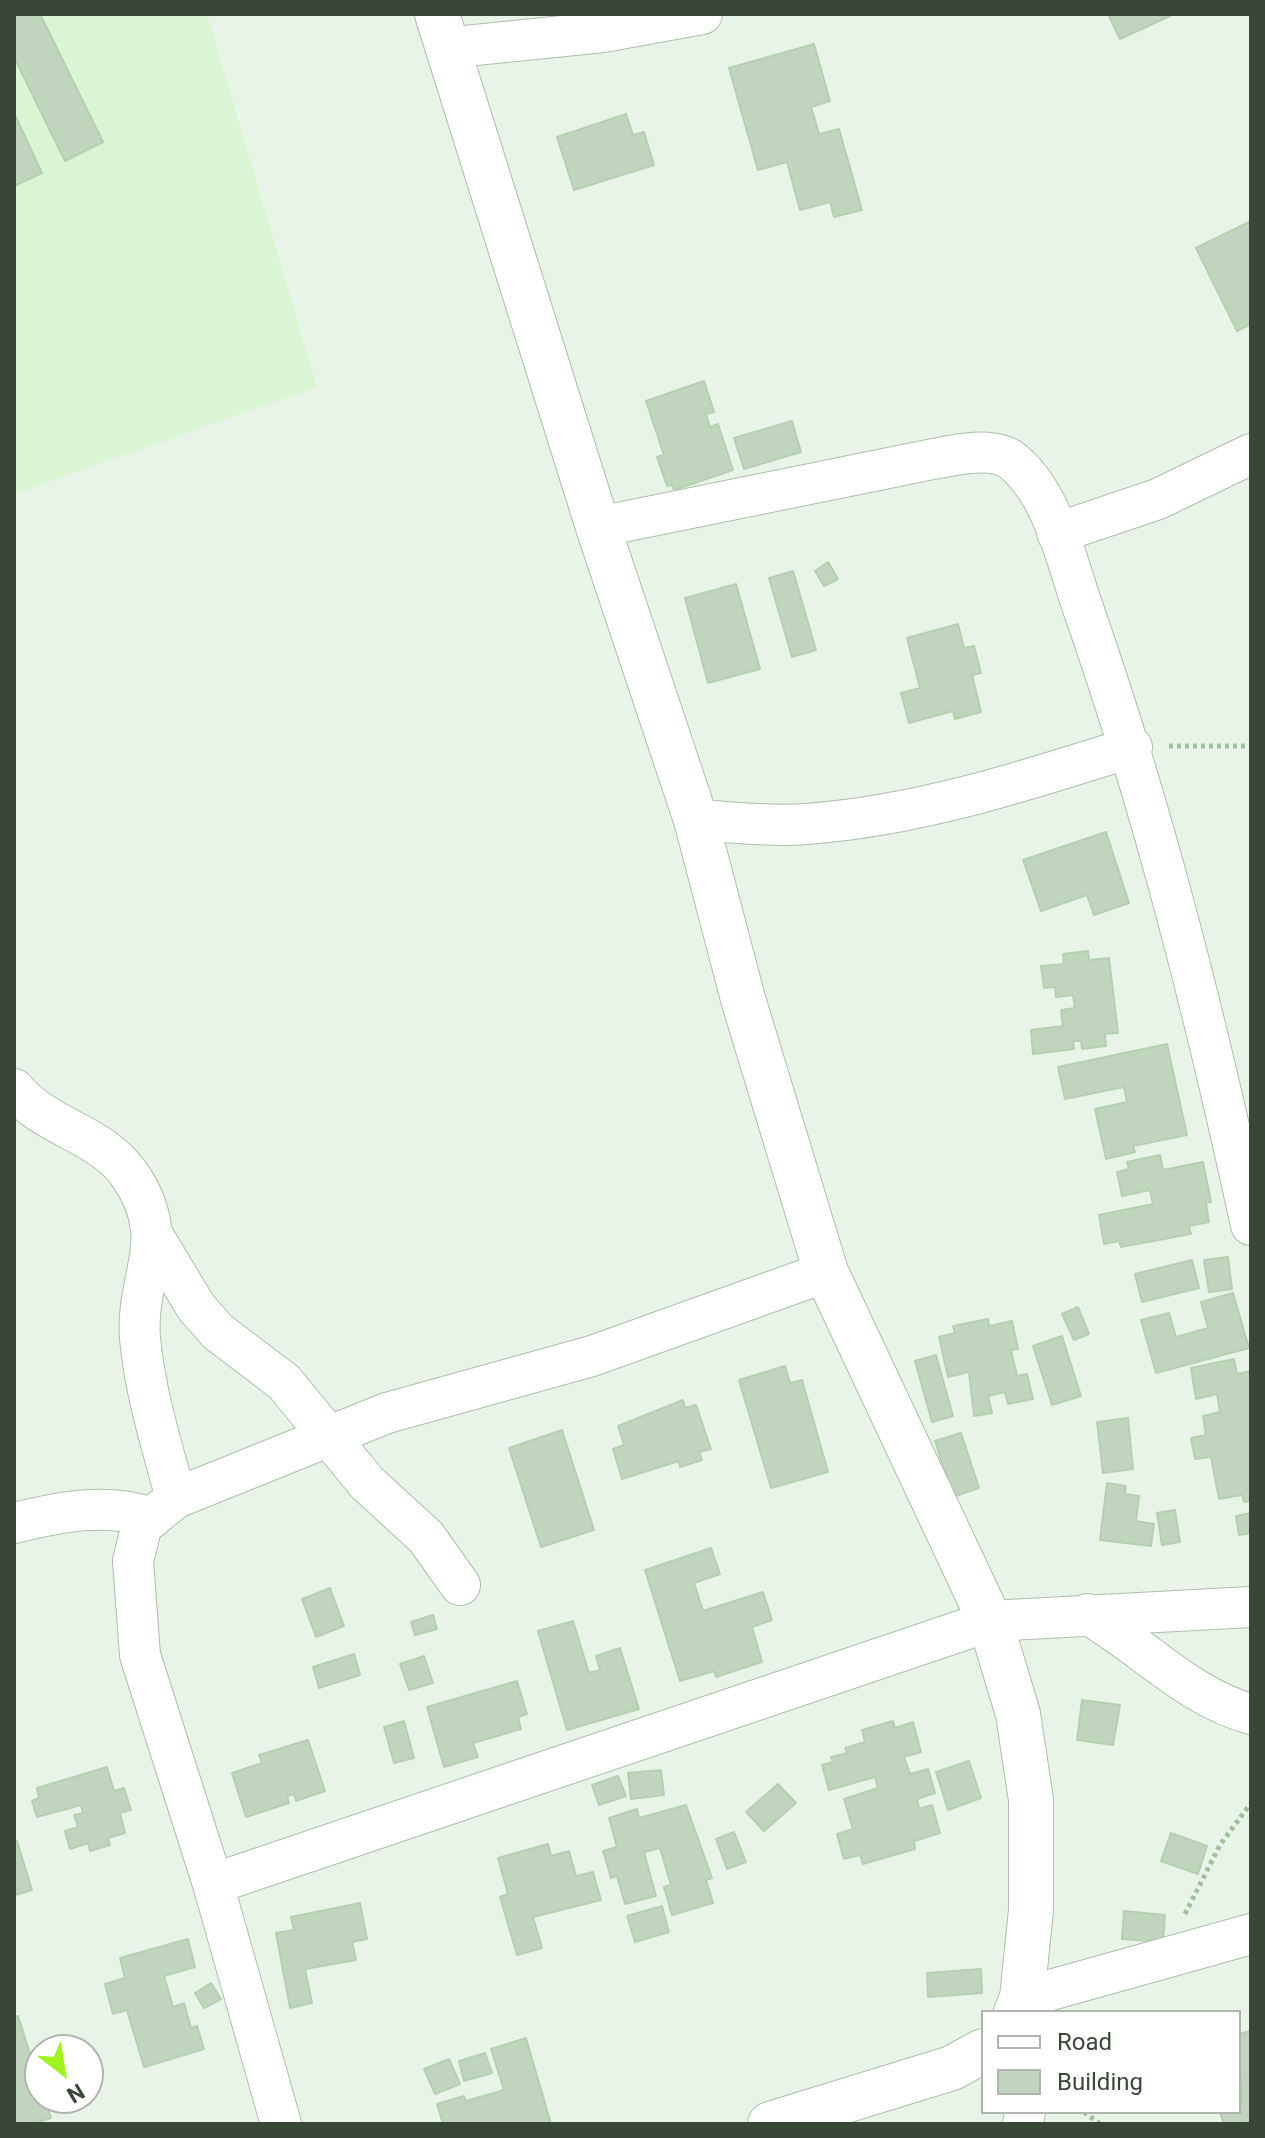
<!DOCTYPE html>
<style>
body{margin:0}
#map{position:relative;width:1265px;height:2138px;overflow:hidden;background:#e9f4e8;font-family:Roboto,sans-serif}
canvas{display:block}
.frame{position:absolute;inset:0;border:16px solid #394737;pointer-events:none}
.legend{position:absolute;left:981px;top:2010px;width:260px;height:104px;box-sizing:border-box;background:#fff;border:2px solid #b0b5af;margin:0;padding:10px 14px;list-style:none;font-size:24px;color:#394737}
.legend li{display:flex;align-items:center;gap:16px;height:40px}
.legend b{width:40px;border:2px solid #b0b5af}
.north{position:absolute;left:24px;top:2034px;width:80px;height:80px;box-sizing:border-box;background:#fff;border:2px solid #b0b5af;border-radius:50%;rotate:149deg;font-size:22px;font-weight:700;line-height:32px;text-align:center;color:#394737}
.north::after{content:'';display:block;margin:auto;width:28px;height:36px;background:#9ff41e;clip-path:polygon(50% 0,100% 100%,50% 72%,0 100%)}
</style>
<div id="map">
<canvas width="1265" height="2138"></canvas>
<div class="frame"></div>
<ul class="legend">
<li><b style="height:10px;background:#fff"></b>Road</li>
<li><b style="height:22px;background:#c1d5be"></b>Building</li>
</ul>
<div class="north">N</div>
</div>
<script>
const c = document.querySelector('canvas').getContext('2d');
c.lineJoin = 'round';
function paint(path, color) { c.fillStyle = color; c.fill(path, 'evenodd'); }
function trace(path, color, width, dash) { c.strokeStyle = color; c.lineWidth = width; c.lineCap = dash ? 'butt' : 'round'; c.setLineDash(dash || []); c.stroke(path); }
paint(new Path2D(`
 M14,14H207L317,387L14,494Z`), '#daf5d4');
const building = new Path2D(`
 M14,14H40L103,142L65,161L14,57Z
 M1108,14H1169L1170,16L1120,39Z
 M814,44L830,101L811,107L819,134L839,129L862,210L834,217L830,202L800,210L787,162L758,170L729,68Z
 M14,113L42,173L14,186Z
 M626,114L633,135L644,132L654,165L574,190L557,137Z
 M1251,221V324L1237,331L1196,248Z
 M704,381L714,412L706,414L710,427L718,424L733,470L674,490L672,485L667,486L657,457L664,455L646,401Z
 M792,421L801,452L744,469L734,438Z
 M828,562L838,579L824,586L815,571Z
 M793,571L816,650L792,657L769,578Z
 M736,584L760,669L708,683L685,598Z
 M958,624L964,648L974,646L981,673L972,675L981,712L955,719L953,711L909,723L901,693L920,688L907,638Z
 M1106,832L1129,903L1094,915L1087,895L1041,911L1023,860Z
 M1088,951L1089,960L1109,958L1118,1033L1105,1034L1106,1046L1082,1049L1081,1041H1073L1074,1049L1033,1054L1031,1030L1063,1026L1061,1010L1075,1008L1073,995L1056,997L1055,987L1044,988L1041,966L1064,964L1063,954Z
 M1167,1044L1187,1135L1133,1146L1135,1152L1106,1159L1095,1109L1127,1102L1124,1087L1065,1099L1058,1067Z
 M1160,1155L1163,1170L1203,1162L1211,1202L1206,1203L1209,1222L1189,1226L1191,1234L1121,1247L1119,1241L1104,1244L1099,1215L1153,1204L1150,1190L1122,1196L1117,1172L1129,1169L1127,1162Z
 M1228,1257L1232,1289L1209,1292L1204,1260Z
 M1192,1260L1199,1288L1142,1302L1135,1274Z
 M1233,1293L1249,1348L1156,1373L1141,1320L1169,1313L1176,1337L1208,1328L1201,1302Z
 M1078,1307L1089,1334L1074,1340L1062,1314Z
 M988,1319L989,1326L1012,1321L1018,1349L1011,1350L1017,1376L1027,1374L1033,1399L1008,1404L1005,1392L988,1396L992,1413L974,1416L969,1372L948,1377L939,1337L955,1333L953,1326Z
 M1062,1336L1081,1396L1052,1405L1033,1346Z
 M936,1355L953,1416L932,1422L915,1361Z
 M1234,1359L1237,1374L1251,1371V1501L1244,1502L1242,1495L1219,1499L1211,1457L1195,1459L1191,1438L1206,1435L1203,1416L1220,1412L1217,1394L1196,1399L1191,1368Z
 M785,1366L790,1383L802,1380L828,1472L771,1488L739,1380Z
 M683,1400L685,1408L696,1405L711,1449L699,1452L702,1460L680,1467L679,1461L622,1479L613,1449L624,1445L618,1426Z
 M1128,1418L1133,1469L1103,1473L1097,1422Z
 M562,1430L594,1530L541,1547L509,1448Z
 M961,1433L979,1488L953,1497L935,1441Z
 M1107,1483L1126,1486L1125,1494L1139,1496L1136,1521L1154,1524L1151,1546L1100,1540Z
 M1175,1510L1180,1542L1162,1545L1157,1513Z
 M1251,1513V1533L1239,1535L1236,1516Z
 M711,1548L720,1574L694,1583L703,1611L763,1592L772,1620L752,1627L762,1662L716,1677L714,1671L680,1681L645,1570Z
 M330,1588L344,1626L316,1637L302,1599Z
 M433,1615L437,1629L415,1635L411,1622Z
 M573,1621L589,1673L600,1670L596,1656L620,1648L639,1709L567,1730L538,1631Z
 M354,1654L360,1675L319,1688L313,1667Z
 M424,1656L433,1683L409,1690L400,1664Z
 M517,1681L527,1714L518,1717L521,1729L473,1743L478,1757L444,1767L427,1707Z
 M1082,1700L1120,1705L1113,1745L1077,1740Z
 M404,1721L414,1758L394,1763L384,1727Z
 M893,1721L895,1728L913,1722L921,1752L904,1757L910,1774L928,1769L935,1793L917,1799L919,1809L932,1805L940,1833L914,1841L915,1849L863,1864L860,1855L844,1859L837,1834L853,1829L844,1799L878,1788L875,1777L829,1790L822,1765L833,1762L831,1757L847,1753L845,1748L865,1742L862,1730Z
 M308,1740L325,1791L296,1801L294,1794L287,1796L289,1803L246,1817L232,1773L262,1763L259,1755Z
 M969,1761L981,1798L948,1810L936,1772Z
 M107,1767L114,1791L124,1788L131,1810L120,1813L125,1833L108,1838L110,1845L90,1851L88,1843L70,1849L65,1831L78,1827L74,1815L83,1813L81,1805L37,1817L32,1801L39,1798L37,1788Z
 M661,1770L664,1795L631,1799L628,1773Z
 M618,1776L626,1796L599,1805L592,1785Z
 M778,1784L796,1803L764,1831L746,1812Z
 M686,1805L712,1878L706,1880L713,1903L672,1915L664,1887L671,1885L660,1848L644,1852L656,1896L625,1904L617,1876L611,1878L603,1851L617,1847L609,1818L637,1809L639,1818Z
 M734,1832L746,1862L727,1869L716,1839Z
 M1171,1833L1207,1846L1198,1874L1161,1861Z
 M17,1841L32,1890L15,1895L14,1842Z
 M548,1844L551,1856L569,1851L576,1876L593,1872L601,1900L533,1917L542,1948L517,1955L500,1897L508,1894L498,1858Z
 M360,1903L367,1939L352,1942L356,1960L305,1969L312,2003L290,2008L276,1933L294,1930L291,1917Z
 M662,1906L669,1932L635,1942L627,1916Z
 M1124,1911L1165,1915L1163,1942L1122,1939Z
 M188,1939L195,1967L164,1976L173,2007L184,2003L191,2028L197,2026L204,2049L144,2067L127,2010L113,2014L105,1984L125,1978L120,1958Z
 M981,1969L982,1993L928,1997L927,1973Z
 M211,1983L221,1999L204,2008L195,1993Z
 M18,2016L40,2085V2098H44L51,2118L32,2124H14V2017Z
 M1251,2031V2122L1224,2124L1220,2112H1239L1242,2099L1239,2034Z
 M526,2038L551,2124H443L437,2104L464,2096L466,2101L504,2090L491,2049Z
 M485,2053L492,2073L464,2081L459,2061Z
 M449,2059L460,2084L435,2094L424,2069Z`);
paint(building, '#c1d5be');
trace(building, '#b5d0b1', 2);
const minor = new Path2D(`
 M446,48L603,32L702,14
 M598,527L933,459C957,455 995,445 1015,463C1055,498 1067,564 1084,611C1154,811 1206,1018 1251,1225
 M1057,533L1158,499L1251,454
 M696,820C732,822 770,827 806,824C918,816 1025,781 1132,747
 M14,1089C46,1128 100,1133 129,1174C175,1239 135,1275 140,1338C145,1393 162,1446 176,1498
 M154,1237L196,1307L218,1332L284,1382L367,1483L426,1537L460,1585
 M14,1523C60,1512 106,1502 152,1518
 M1087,1614C1143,1646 1188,1697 1251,1714
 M213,1884L990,1621L1251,1607
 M1022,1998L1251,1934
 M281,2124L213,1884L140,1655L133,1561L142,1525L176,1498L387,1413L592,1356L826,1272
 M1023,2124L1025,2112`);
const tertiary = new Path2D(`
 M437,14L598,527L696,820L743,999L826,1272L990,1621L1018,1714L1031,1800V1910L1022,1998L1016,2012
 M770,2124L952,2068L983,2051`);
trace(minor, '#adbfab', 42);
trace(tertiary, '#adbfab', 46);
trace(new Path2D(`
 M1169,746H1251
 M1185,1914L1220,1845L1251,1803
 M1084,2112L1100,2124`), '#a0c09c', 5, [4, 4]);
trace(minor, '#fff', 40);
trace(tertiary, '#fff', 44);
</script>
